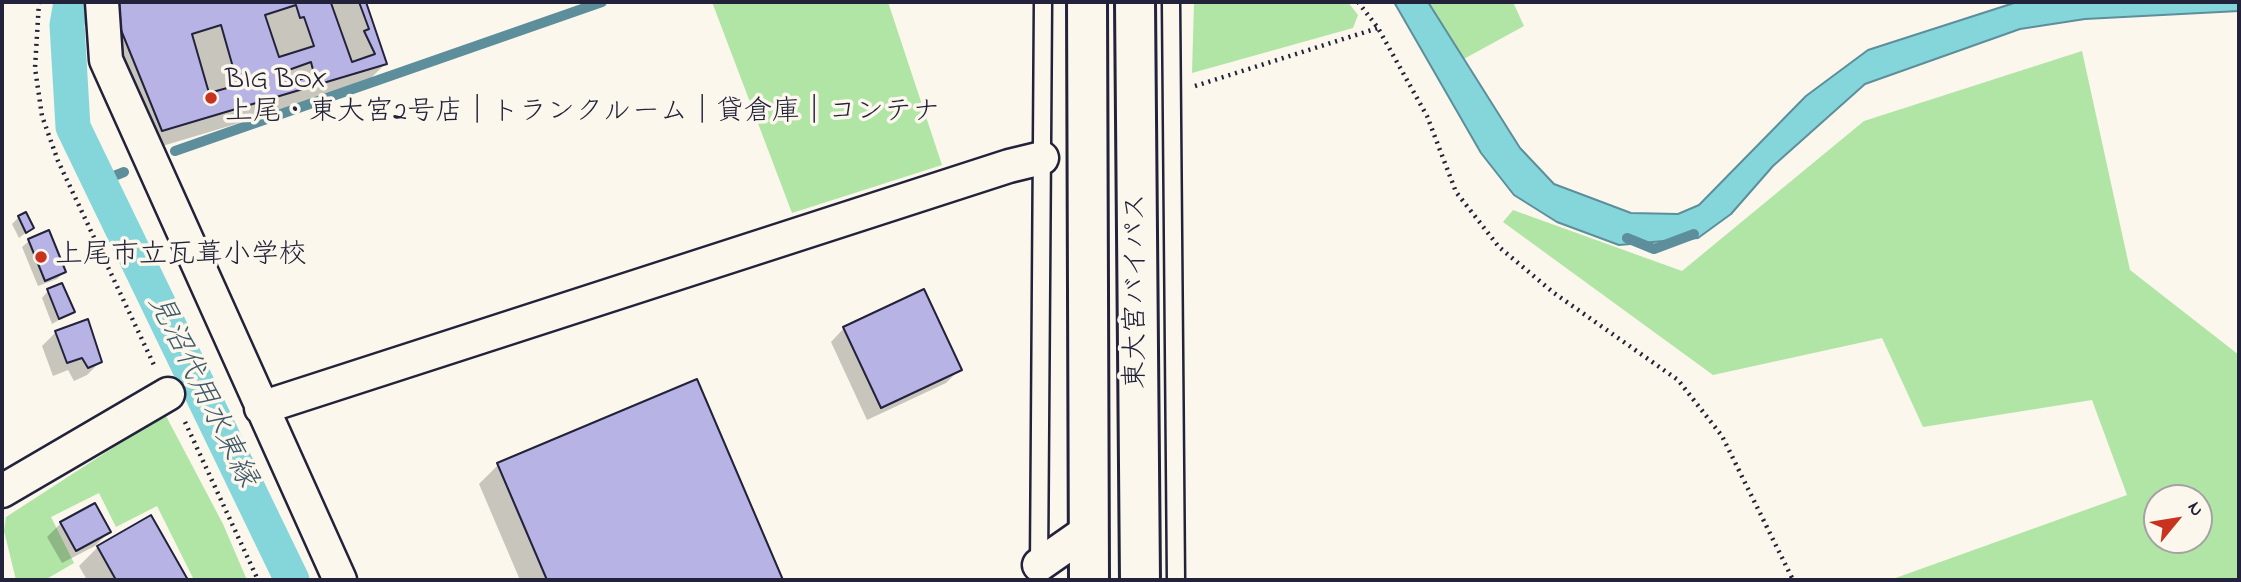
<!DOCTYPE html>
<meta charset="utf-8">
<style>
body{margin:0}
#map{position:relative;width:2241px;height:582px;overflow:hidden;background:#fbf7ec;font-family:"Indie Flower",sans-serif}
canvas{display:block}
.frame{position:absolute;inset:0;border:4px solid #22223b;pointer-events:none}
.north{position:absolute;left:2143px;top:484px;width:70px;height:70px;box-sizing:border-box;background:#fbf7ec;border:2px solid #a4a2a5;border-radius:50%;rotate:60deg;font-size:19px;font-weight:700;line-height:28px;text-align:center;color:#22223b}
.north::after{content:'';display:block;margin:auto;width:24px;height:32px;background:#c8321e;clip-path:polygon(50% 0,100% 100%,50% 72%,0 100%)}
</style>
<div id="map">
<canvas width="2241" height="582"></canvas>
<div class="frame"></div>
<div class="north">N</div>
</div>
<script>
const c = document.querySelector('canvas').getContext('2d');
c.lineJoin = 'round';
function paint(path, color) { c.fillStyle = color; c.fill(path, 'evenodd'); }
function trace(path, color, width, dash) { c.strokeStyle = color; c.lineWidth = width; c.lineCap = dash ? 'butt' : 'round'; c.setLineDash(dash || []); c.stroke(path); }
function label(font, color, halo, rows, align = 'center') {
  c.font = font + ' "Indie Flower","Klee One",sans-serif'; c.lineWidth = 7; c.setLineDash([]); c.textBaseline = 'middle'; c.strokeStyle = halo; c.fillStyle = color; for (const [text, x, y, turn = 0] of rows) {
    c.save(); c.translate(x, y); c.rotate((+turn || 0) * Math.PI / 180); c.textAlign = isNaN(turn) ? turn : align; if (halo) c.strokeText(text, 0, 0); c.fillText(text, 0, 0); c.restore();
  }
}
paint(new Path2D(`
 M712,2H888L942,165L792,213Z
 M1194,2H1348L1358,15L1353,28L1192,73Z
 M1428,2H1513L1524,26L1462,60Z
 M2082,51L2130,270L2239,355V580H1890L2127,495L2092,400L1923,427L1882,338L1713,375L1503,222L1513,210L1682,271L1864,121ZM2199,498V540H2157V498Z
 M165,414L223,524L247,580H194L157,506L116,527L99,493L51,517L74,563L45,580H16L4,531L6,517Z`), '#b1e5a6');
const water = new Path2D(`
 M1394,2H1428L1520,148L1554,184L1631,213L1678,214L1699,205L1806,96L1868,50L2017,2H2239V11L2085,19L2020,29L1865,84L1773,166L1731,214L1698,238L1619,245L1557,222L1514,195L1481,153Z`);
paint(water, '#85d6db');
trace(water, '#5d8e9b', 2);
paint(new Path2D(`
 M95,2H364L385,64L363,86L139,153Z
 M19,217L32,228L19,238L12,224Z
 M29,241L64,272L57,279L38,286L22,247Z
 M48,291L73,312L52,324L42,298Z
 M844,328L960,369L946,383L867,420L831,342Z
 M56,332L100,362L87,375L74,381L68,370L53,376L42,346Z
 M696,381L781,580H520L479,484L498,465Z
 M150,517L186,580H87L79,566L98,547Z
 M61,523L109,532L95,546L62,563L47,537Z`), '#0003');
trace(new Path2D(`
 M175,151L602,2
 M99,182L124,172
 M1627,238L1654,249L1694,234`), '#5d8e9b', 10);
trace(new Path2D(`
 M71,2L67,25L73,127L292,580`), '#85d6db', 35);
const building = new Path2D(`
 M119,2H366L387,64L162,131L121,30Z
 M359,2L369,29L364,31L375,54L352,62L331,3Z
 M296,5L300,18L304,17L314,46L279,57L265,15Z
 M221,25L238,85L209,93L192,34Z
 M311,62L314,74L288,84L283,72Z
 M26,212L34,228L26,233L18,216Z
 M49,230L66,272L45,281L28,239Z
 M62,283L75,312L59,319L47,289Z
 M924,289L962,370L881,408L843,327Z
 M88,319L102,362L88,368L82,358L67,363L55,331Z
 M697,379L783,580H547L497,463Z
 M95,503L111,532L76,551L60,522Z
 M151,515L188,580H116L97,546Z`);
paint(building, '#b7b4e5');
trace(building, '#22223b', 2);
const lane = new Path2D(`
 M1171,2L1176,580
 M1039,566L1043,2`);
const street = new Path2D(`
 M102,2L106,60L340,580
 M261,408L1009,166L1042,158
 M2,491L168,394
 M1039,565L1089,530`);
const highway = new Path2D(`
 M1087,2L1089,580
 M1135,2L1140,580`);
trace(lane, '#22223b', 21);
trace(street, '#22223b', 37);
trace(highway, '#22223b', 44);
trace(new Path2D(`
 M39,2L35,68L42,116L58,161L154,365
 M1358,2L1378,28L1427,116L1456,192L1499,247L1554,293L1678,380L1722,436L1793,580
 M1195,86L1378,28
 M185,422L258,580`), '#22223b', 4.5, [2, 5]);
trace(lane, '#fbf7ec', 16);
trace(street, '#fbf7ec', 32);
trace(highway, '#fbf7ec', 38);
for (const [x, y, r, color] of [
 [211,98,7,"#c8321e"],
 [41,257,7,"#c8321e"]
]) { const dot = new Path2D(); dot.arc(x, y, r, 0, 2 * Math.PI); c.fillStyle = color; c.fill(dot); trace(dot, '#fbf7ec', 2.5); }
label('28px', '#22223b', '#fbf7ec', [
 ["BIG BOX",225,82],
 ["上尾・東大宮2号店｜トランクルーム｜貸倉庫｜コンテナ",225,114],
 ["上尾市立瓦葺小学校",55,257]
], 'left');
label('28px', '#22223b', '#fbf7ec', [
 ["東大宮バイパス",1138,291,-90]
]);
label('italic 30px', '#40586b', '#fbf7ec', [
 ["見沼代用水東縁",200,392,64]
]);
</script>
